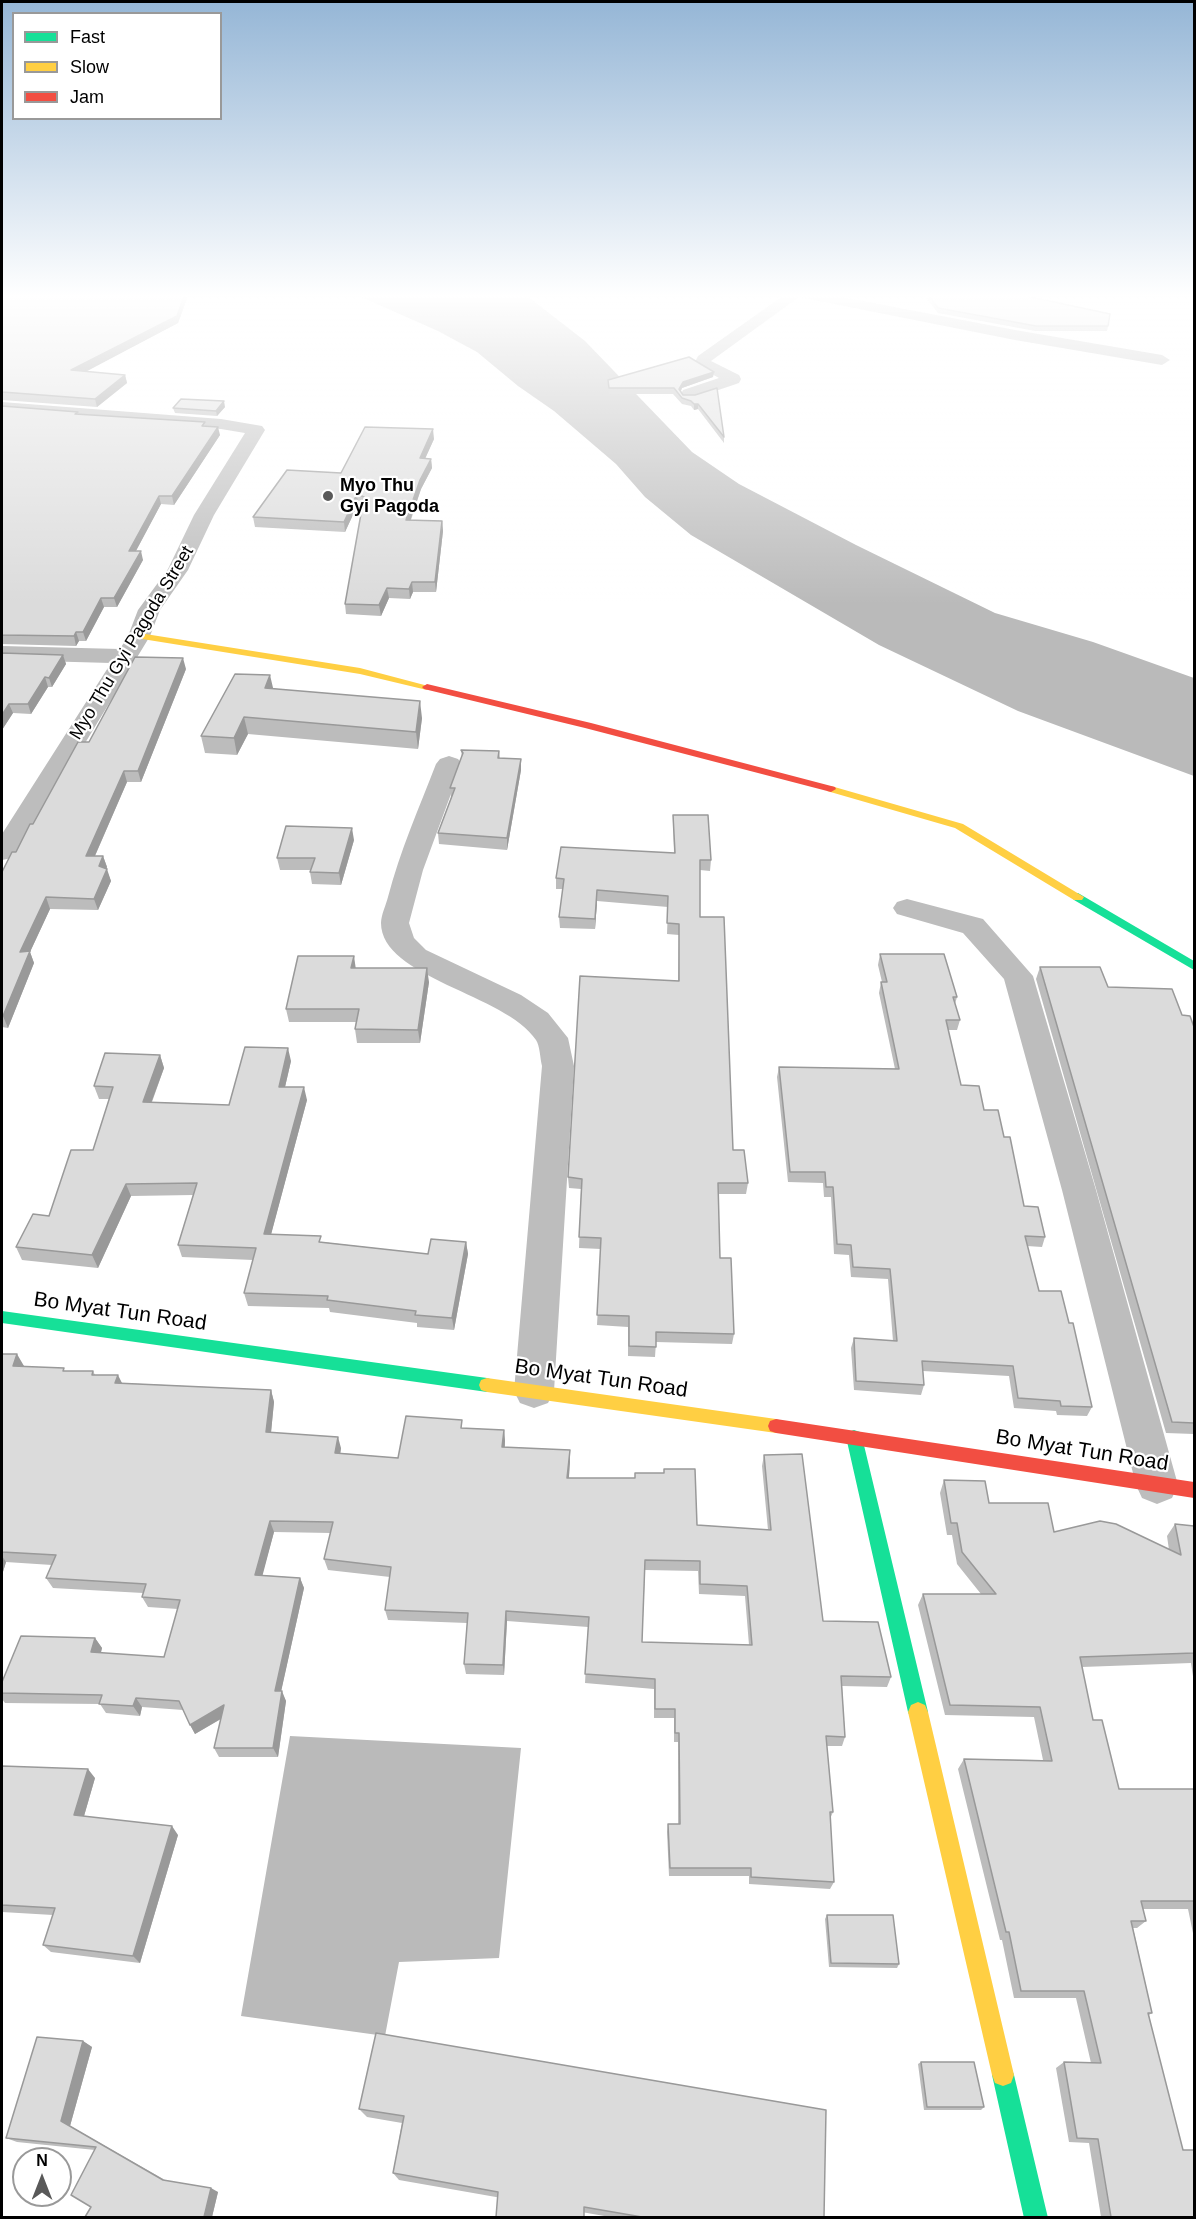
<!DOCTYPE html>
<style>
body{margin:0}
#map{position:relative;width:1196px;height:2219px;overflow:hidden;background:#fff;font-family:Helvetica,sans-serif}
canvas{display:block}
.frame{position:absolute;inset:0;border:3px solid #000;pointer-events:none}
.legend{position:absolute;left:12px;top:12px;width:210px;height:108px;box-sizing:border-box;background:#fff;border:2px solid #999;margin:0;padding:8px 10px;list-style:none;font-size:18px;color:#000}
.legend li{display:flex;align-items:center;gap:12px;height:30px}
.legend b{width:30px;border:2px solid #999}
.north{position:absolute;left:12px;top:2147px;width:60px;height:60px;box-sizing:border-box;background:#fff;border:2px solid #999;border-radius:50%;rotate:0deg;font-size:16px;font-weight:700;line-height:24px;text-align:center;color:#000}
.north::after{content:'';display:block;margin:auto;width:21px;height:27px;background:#595959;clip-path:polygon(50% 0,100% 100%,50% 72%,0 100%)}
</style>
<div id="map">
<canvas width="1196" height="2219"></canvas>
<div class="frame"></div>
<ul class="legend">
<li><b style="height:8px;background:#16e098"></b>Fast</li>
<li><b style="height:8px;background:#ffcf43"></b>Slow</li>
<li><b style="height:8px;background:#f24e42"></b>Jam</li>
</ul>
<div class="north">N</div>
</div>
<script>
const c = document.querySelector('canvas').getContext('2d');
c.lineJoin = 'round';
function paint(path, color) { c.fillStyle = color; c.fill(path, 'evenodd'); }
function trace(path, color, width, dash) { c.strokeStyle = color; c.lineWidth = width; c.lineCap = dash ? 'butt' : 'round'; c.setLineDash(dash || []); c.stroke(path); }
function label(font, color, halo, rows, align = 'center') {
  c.font = font + ' Helvetica,sans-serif'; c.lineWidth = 4.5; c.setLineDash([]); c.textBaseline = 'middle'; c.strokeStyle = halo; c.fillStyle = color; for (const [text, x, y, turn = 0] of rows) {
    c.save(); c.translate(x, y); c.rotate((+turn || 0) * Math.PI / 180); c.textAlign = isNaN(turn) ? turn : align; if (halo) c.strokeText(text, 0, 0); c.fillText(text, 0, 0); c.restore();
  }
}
paint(new Path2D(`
 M352,293H520L531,299L585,341L692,452L739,484L856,545L995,613L1093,642L1194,678V776L1018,711L879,645L691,535L645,497L616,464L554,411L518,386L477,352L438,331Z
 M290,1736L521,1748L499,1958L399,1962L385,2036L241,2016Z`), '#bababa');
paint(new Path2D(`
 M787,293H821L1015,330L1162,355L1170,360L1162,365L1015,340L799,297L711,361L739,375L741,379L739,383L695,398H683L681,394L683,390L719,378L694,364L698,356Z
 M2,402L221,419L262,426L265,430L214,515L188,570L160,610L150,636L42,814L12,858L2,860V834L111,663L2,660V646L120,649L128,636L138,610L168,569L194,515L245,433L221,429L2,412Z
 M449,756L458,759L462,764L423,870L409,923L414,938L426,950L521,995L548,1013L568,1038L574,1066L554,1391L548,1403L534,1408L520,1403L514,1391L542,1066C540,1058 540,1046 536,1040C506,994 381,978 381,923C381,915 386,905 388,897C400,851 419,808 436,764L440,759Z
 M907,899L983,919L1033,976L1096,1190L1178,1485L1172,1498L1157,1504L1142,1498L1136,1485L1062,1190L1004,979L963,933L897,914L893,908L897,902Z`), '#bdbdbd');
paint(new Path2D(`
 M1078,893L1194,961V970L1074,900L1072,897L1074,894Z
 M2,1311L487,1378L493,1380L495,1385L493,1390L487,1392L2,1323Z
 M854,1430L860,1432L862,1437L928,1712L925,1719L918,1722L911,1719L908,1712L846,1437L848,1432Z
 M1003,2064L1011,2067L1014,2075L1048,2218H1024L992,2075L995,2067Z`), '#16e098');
paint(new Path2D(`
 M139,633L360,668L432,687L427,690L360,674L136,638L134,636Z
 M831,786L963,824L1084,897L1082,900H1074L955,828L827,791V787Z
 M487,1378L776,1419L782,1421L784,1426L782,1431L776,1433L487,1392L481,1390L479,1385L481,1380Z
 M918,1702L925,1705L928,1712L1014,2075L1011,2083L1003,2086L995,2083L992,2075L908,1712L911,1705Z`), '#ffcf43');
paint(new Path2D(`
 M427,684L591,723L835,787L836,789L831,792L585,728L424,689L422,687Z
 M776,1419L1194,1482V1498L776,1433L770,1431L768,1426L770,1421Z`), '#f24e42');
paint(new Path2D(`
 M2,293H189L178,323L86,371L125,375L127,383L97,407L2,400Z
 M922,293H1012L1108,326L1107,331H1035L938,313Z
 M714,372L713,377L682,388L681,391L683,395H695L724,437V443L698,409L694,410L691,406L682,404L673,394H609L608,380Z
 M2,406L78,412L79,415L206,426L220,435L174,505L161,504L136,551L143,560L117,607H104L86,641H79L76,646L2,644Z
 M225,407L217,416L175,413L173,408Z
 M434,439L425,458L431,459L432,468L421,489L411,520L442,521L443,531L436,592H413L410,599L389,598L381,616L346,614L345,604L363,506L358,504L345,532L255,527L253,517L341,473Z
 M2,653L63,655L66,664L52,687H48L31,714L13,713L2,730Z
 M186,669L141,782H127L95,856H103L107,867L106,869L111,881L98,910L50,909L30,952L34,963L8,1028L2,1027V872L16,852L33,824L89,742Z
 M273,688L422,718L418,749L248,734L237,755L205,753L201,736Z
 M461,750L499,751L500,758L521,770L507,850L439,844L438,833L451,798L450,788L462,757Z
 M673,815L711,860L710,871L700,870V917L733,1150L748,1183L746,1194H718L720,1258L734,1334L732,1344L656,1342L655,1357L628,1356V1327L597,1325L601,1249L579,1248L581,1189L569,1188L568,1177L678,981L679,935L667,934L668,907L597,901L595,929L560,928L559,917L563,889H556V878L674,853Z
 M354,840L341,885L312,884L310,872L311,870H280L277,858Z
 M880,954L957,997L955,1004L960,1020L957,1030H948L961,1085L984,1110L1004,1137L1024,1206L1045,1237L1042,1247L1027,1246L1039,1291L1092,1407L1087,1416L1057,1415L1056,1411L1014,1408L1009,1376L923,1371L924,1385L921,1395L854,1390L851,1348L854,1338L893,1341L888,1279L851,1277L849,1255L834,1254L831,1197H824L823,1183L788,1182L777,1077L779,1067L895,1069L879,993L881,982H882L878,965Z
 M1040,967L1108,987L1182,1015L1194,1027V1434L1166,1433L1036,979Z
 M356,968L429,982L420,1043H357L355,1029L356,1022H289L286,1009Z
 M160,1055L164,1068L152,1102L229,1105L291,1061L285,1087L307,1100L271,1234L322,1242L428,1254L466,1242L468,1254L454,1330L417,1327V1323L330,1312L329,1308L248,1306L244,1293L253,1260L182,1257L178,1245L193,1195L131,1196L98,1268L22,1260L16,1247L49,1216L93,1150L109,1099H99L94,1086Z
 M2,1354L24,1366L66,1371H93L95,1375L122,1383L271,1390L274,1402L271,1432L341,1448L340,1453L398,1458L463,1428L504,1430L505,1441V1447L570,1450L569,1478L697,1525L768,1530L762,1466L764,1455L823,1621L891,1677L887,1687L842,1686L845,1737L842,1746H827L833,1812L830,1819L834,1882L830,1889L749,1884V1876H669L667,1832L668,1824H678V1742H674V1718H654V1689L585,1683L588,1627L507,1621L504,1675L466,1674L464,1664L467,1623L388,1620L385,1610L390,1577L328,1570L324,1559L331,1533L274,1532L262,1575L300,1578L304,1588L281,1691L286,1701L278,1757H219L214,1748L221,1719L195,1734L183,1710L142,1707L140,1716L106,1713L100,1704L5,1703L2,1699V1682L95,1638L102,1648L101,1653L164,1657L178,1609L148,1607L142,1597L143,1593L53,1588L46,1578L52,1565L6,1562L2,1575ZM645,1570L698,1571L699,1594L745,1596L749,1645L642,1642Z
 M944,1480L989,1503L1054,1532L1169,1550L1167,1536L1175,1524L1194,1526V1683L1191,1663L1082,1667L1093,1720L1119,1789H1194V1938L1188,1909H1143L1146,1921L1137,1928H1133L1152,2013L1149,2015L1194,2217H1101L1089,2143L1069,2142L1056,2068L1064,2062L1091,2063L1076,1998H1014L1002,1940H1000L958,1769L964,1759L1043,1760L1034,1717L945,1715L918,1605L923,1594H981L957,1564L952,1535H947L940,1493Z
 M2,1766L95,1778L84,1816L178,1835L140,1963L51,1952L43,1945L53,1915L2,1912Z
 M827,1915L899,1964L897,1968L829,1967L825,1919Z
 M376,2033L824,2217H610L399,2180L393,2173L402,2123L367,2117L359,2109Z
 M83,2041L92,2047L70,2126L165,2180L218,2192L212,2217L91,2207L95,2150L17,2142L6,2138Z
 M921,2062L984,2107L981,2110H924L918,2064Z`), '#bcbcbc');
paint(new Path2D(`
 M185,293H189L178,323L74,378L71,370Z
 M714,372L713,377L682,388L679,395V389L683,382Z
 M125,375L127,383L97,407L95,399Z
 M224,401L225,407L217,416L216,411Z
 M694,404H698V409L694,410Z
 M218,427L220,435L174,505L172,496Z
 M433,429L434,439L421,468L420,458Z
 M431,459L432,468L421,489L407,530L406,520L420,480Z
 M357,494L358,504L345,532L344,522Z
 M159,496L161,504L131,560L129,551Z
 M442,521L443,531L436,592L435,582Z
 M141,551L143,560L117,607L114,598Z
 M412,582L413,592L410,599L409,589Z
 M387,588L389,598L381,616L379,605Z
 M101,598L104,607L86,641L83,632Z
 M76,632L79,641L76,646L74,636Z
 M63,655L66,664L52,687L49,678Z
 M183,658L186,669L141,782L138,771Z
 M270,675L274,692L265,688Z
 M45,677L48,687L31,714L28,704Z
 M420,701L422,718L418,749L416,732Z
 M9,704L13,713L2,730V715Z
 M244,717L248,734L237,755L234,738Z
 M521,759V770L507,850V838Z
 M124,771L127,782L90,867L86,856Z
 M352,828L354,840L341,885L339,873Z
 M103,856L107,867L103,877L99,866Z
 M107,869L111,881L98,910L94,899Z
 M597,890V901L595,929V919Z
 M46,897L50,909L30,952L34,963L8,1028L3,1016L20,952Z
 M354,956L356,970L351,968Z
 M427,968L429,982L420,1043L418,1030Z
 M288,1048L291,1061L282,1100L279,1087Z
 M160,1055L164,1068L147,1114L143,1102Z
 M304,1087L307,1100L268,1246L264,1234Z
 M126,1184L131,1196L98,1268L92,1255Z
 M466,1242L468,1254L454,1330L452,1318Z
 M17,1354L24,1366H13Z
 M118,1375L124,1387L115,1383Z
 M271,1390L274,1402L270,1443L266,1432Z
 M504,1430L505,1441L504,1459L502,1447Z
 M338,1437L341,1448L339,1464L335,1453Z
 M570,1450V1462L568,1489L567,1478Z
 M270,1521L274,1532L260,1585L255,1575Z
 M2,1556L6,1562L2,1575Z
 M300,1578L304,1588L279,1701L275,1691Z
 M506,1611L507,1621L504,1675L503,1665Z
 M95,1638L102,1648L98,1662L91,1652Z
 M282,1691L286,1701L278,1757L273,1748Z
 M136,1698L142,1707L140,1716L133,1706Z
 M224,1705L229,1714L195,1734L190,1725Z
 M88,1769L95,1778L82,1823L74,1815Z
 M172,1826L178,1835L140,1963L133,1956Z
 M83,2041L92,2047L70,2126L171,2184L61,2121Z
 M211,2188L218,2192L212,2217H204Z`), '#999');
const building = new Path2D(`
 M2,293H185L177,316L71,370L125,375L95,399L2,392Z
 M927,293H1012L1110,314L1108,326H1036L938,308Z
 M689,357L714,372L683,382L679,389L683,395H695L717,388L724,437L698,404H694L691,401L682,398L674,388H609L608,380Z
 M181,399L224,401L216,411L173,408Z
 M2,406L78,412L75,414L205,422L202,426L218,427L172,496H159L129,551H141L114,598H101L83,632H76L74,636L2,635Z
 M365,427L433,429L420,458L431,459L420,480L406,520L442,521L435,582H412L409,589L387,588L379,605L345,604L364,497L357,494L344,522L253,517L287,470L341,473Z
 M2,653L63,655L49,678L45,677L28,704H9L2,715Z
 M135,657L183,658L138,771H124L86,856H103L99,866L107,869L94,899L46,897L20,952L30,951L3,1016H2V872L12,852H16L30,824H33L78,742H89Z
 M235,674L270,675L265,688L420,701L416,732L244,717L234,738L201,736Z
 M461,750L499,751L498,758L521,759L507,838L438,833L455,788H450L463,753Z
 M673,815H708L711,860H700V917H724L733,1150H744L748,1183H718L720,1258H731L734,1334L656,1332V1347L629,1346V1316L597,1315L601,1238L579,1237L582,1179L568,1177L580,976L679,981V924L667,923L668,896L597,890L595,919L559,917L564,879L556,878L561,847L675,853Z
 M286,826L352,828L339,873L310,872L315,858H277Z
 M880,954H944L957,997H953L960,1020H946L961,1085L979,1086L984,1110H998L1004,1137H1010L1024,1206L1038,1207L1045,1237L1025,1236L1039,1291H1061L1069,1323H1073L1092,1407L1061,1406L1060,1401L1018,1398L1013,1366L922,1361L924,1385L856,1381L854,1338L897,1341L890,1269L853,1267L851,1245L837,1244L833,1187H826L825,1172H790L779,1067L899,1069L881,982H887Z
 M298,956H354L351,968H427L418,1030L355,1029L359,1009H286Z
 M1040,967H1100L1108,987L1172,989L1182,1015L1190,1016L1194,1027V1423L1172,1422Z
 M245,1047L288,1048L279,1087H304L264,1234L321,1236L319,1242L428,1254L431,1239L466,1242L452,1318L415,1315L416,1311L327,1300L328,1296L244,1293L256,1248L178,1245L197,1183L126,1184L92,1255L16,1247L33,1214L49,1216L71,1150H93L113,1087L94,1086L105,1053L160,1055L143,1102L229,1105Z
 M2,1354H17L13,1366L64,1368L63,1371H93L92,1375H118L115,1383L271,1390L266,1432L338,1437L335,1453L398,1458L406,1416L462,1420L461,1428L504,1430L502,1447L570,1450L567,1478H635V1473H664V1469H695L697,1525L771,1530L764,1455L802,1454L823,1621L878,1622L891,1677L841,1676L845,1737L826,1736L833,1812H830L834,1882L751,1877V1868H670L668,1824H680L679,1733H675V1709H655V1679L585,1674L589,1617L506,1611L503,1665L464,1664L468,1613L385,1610L391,1567L324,1559L333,1522L270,1521L255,1575L300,1578L275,1691H282L273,1748H214L224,1705L190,1725L179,1701L136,1698L133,1706L99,1704L102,1695L2,1693V1682L21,1636L95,1638L91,1652L164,1657L180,1600L142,1597L146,1584L46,1578L56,1555L2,1552ZM645,1560L700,1561V1584L747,1586L752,1645L642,1642Z
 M944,1480L985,1481L989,1503H1048L1054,1532L1100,1521L1116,1524L1181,1555L1175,1524L1194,1526V1653L1080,1657L1093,1720H1102L1119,1789H1194V1901H1141L1146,1921H1131L1152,2013H1148L1183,2150H1194V2217H1111L1098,2139L1077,2138L1064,2062L1101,2063L1084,1991H1021L1009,1932H1006L964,1759L1052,1761L1040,1707L950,1705L923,1594H996L962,1552L957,1523H951Z
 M2,1766L88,1769L74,1815L172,1826L133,1956L43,1945L55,1908L2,1905Z
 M827,1915H893L899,1964L831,1963Z
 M376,2033L826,2110L824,2217H642L584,2207V2217H496L498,2192L393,2173L404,2116L359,2109Z
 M37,2037L83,2041L61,2121L163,2180L211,2188L204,2217H208H85L91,2207L71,2195L96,2147L6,2138Z
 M921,2062H974L984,2107H927Z`);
paint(building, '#dbdbdb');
trace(building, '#999', 1.5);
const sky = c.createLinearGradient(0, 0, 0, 604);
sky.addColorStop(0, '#95b6d6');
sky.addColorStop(0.49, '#fff');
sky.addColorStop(1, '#ffffff00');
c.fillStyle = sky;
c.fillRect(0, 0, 1196, 604);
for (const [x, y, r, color] of [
 [328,496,6,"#595959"]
]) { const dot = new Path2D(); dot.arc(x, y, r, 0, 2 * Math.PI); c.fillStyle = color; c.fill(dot); trace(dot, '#fff', 2); }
label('bold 18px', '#000', '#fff', [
 ["Myo Thu",340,486],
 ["Gyi Pagoda",340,507]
], 'left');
label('18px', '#000', '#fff', [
 ["Myo Thu Gyi Pagoda Street",132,643,-59]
]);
label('21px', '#000', '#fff', [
 ["Bo Myat Tun Road",120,1312,8],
 ["Bo Myat Tun Road",601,1379,8],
 ["Bo Myat Tun Road",1082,1451,9]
]);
</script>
